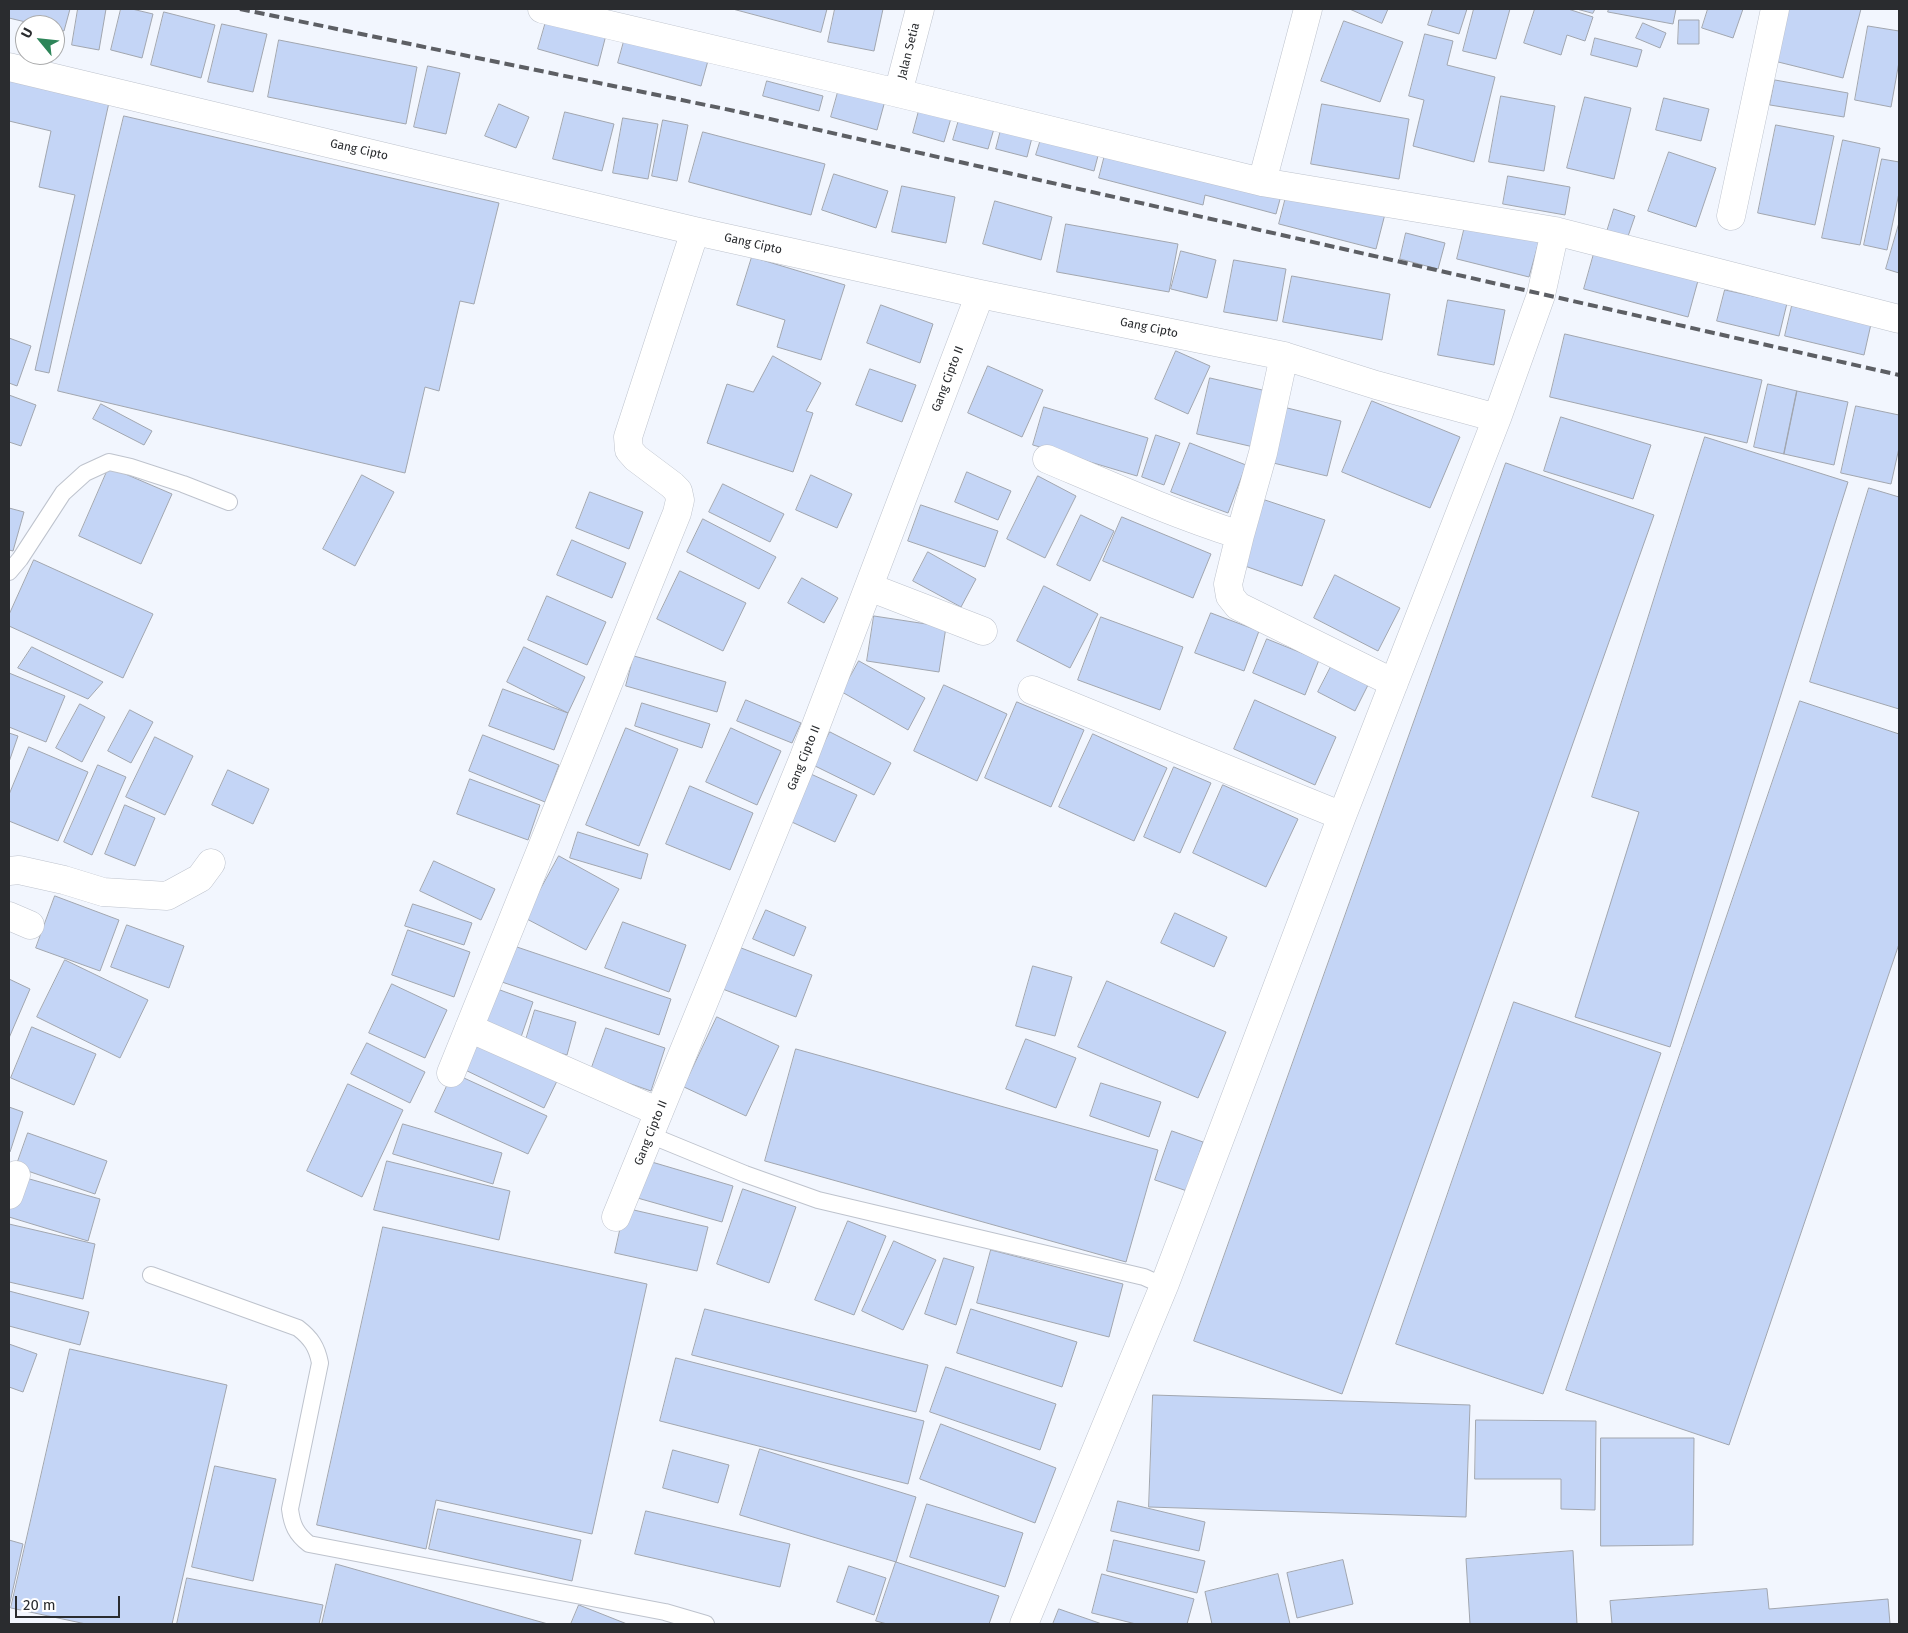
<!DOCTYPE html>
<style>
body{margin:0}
#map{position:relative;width:1908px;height:1633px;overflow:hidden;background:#f2f6fe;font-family:"Fira Sans",sans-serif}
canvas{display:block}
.frame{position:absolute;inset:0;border:10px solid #2a2c2f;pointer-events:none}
.north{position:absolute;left:15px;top:15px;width:50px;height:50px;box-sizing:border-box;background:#fff;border:1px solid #aaabac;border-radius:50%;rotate:298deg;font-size:14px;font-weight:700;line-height:20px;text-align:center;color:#2a2c2f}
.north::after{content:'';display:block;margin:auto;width:18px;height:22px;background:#2d8559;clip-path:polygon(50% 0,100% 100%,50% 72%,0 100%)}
.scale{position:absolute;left:15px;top:1596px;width:105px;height:22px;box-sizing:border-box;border:2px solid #2a2c2f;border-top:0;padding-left:6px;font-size:15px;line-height:18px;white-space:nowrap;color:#2a2c2f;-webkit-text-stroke:4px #fff;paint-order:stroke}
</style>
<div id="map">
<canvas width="1908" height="1633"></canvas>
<div class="frame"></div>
<div class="north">U</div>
<div class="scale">20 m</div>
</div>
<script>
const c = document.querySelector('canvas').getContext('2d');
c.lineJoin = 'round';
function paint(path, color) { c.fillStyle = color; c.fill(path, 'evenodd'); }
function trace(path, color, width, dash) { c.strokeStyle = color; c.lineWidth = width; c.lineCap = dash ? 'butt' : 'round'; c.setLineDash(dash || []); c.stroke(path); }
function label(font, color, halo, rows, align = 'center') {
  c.font = font + ' "Fira Sans",sans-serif'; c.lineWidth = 4; c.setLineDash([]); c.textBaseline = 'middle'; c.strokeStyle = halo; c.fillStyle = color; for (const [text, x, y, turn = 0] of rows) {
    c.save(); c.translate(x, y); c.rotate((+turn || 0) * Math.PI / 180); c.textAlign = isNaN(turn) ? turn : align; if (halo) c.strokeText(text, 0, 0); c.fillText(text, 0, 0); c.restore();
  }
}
const building = new Path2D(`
 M9,9H70L64,31L55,29V25H38L9,18Z
 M78,9H106L99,50L72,45Z
 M121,9H132L153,14L142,58L111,50Z
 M733,9H827L821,32Z
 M835,9H883L874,51L828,42Z
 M1350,9H1388L1382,23Z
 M1433,9H1467L1459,34L1428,25Z
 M1474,9H1510L1496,59L1463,51Z
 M1535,9H1568L1593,17L1585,41L1567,35L1561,55L1524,43Z
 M1577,9H1595L1593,13Z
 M1609,9H1676L1673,24L1608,12Z
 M1708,9H1743L1733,38L1702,28Z
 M1779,9H1861L1843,78L1766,59Z
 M164,12L215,25L201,78L151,65Z
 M547,18L606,35L598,66L538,49Z
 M1679,20H1699V44H1678Z
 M1344,21L1403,42L1380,102L1321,81Z
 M1643,23L1666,33L1660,48L1636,38Z
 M222,24L267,34L253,92L208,82Z
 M1868,26L1899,31V62L1891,107L1855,100Z
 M626,34L709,57L701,86L618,63Z
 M1425,34L1453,41L1447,65L1495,77L1474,162L1413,146L1424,100L1409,96Z
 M1595,38L1642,50L1637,67L1591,55Z
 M279,40L417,67L406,124L268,97Z
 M428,66L460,73L446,134L414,127Z
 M9,76L110,98L49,373L35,370L75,195L39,187L51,131L9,121Z
 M1775,80L1848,93L1844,117L1770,105Z
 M767,81L823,96L819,111L763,96Z
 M840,85L886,97L877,130L831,117Z
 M1501,96L1555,106L1544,171L1489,162Z
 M1585,97L1631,108L1614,179L1567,168Z
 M1664,98L1709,109L1701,141L1656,130Z
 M499,104L529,117L516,148L485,136Z
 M1322,104L1409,119L1399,179L1311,164Z
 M920,107L952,115L944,142L913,133Z
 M565,112L614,124L602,171L553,159Z
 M961,113L996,122L988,149L953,140Z
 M124,116L499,203L474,304L460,301L439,391L425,387L405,473L58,391Z
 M623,118L658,124L648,179L613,173Z
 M663,120L688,125L677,181L652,176Z
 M1003,122L1034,130L1027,157L996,149Z
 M1776,125L1834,136L1815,225L1758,213Z
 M703,132L825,164L811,215L689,182Z
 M1042,136L1099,152L1094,171L1036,155Z
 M1843,140L1880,148L1860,245L1822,238Z
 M1107,147L1282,192L1276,214L1205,195L1203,205L1099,178Z
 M1669,152L1716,168L1696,227L1648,211Z
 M1882,159L1899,162V193L1887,250L1864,245Z
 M834,174L888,191L876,228L822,210Z
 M1508,176L1570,187L1565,215L1503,204Z
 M902,186L955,197L946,243L892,232Z
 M1288,189L1385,214L1376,249L1279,224Z
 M995,201L1052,217L1041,260L983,244Z
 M1614,209L1635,216L1625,245L1605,238Z
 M1466,222L1539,241L1529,277L1457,259Z
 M1899,223V273L1886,269Z
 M1066,224L1178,244L1169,292L1057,272Z
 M1406,233L1445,243L1438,269L1400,259Z
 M1595,250L1699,277L1688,317L1584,289Z
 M1181,251L1216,260L1207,298L1171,289Z
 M752,257L845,285L821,360L777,347L785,320L737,305Z
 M1234,260L1286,269L1277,321L1224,312Z
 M1292,276L1390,294L1382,340L1283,322Z
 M1725,290L1762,298L1764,290L1789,295L1779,336L1717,321Z
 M1448,300L1505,310L1494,365L1438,355Z
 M881,305L933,324L920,363L867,343Z
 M1792,306L1871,324L1864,355L1785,336Z
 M1565,334L1762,380L1747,443L1550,397Z
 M9,338L31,346L17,386L9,383Z
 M1176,351L1210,366L1188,414L1155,399Z
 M773,356L821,383L806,411L813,413L793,472L707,443L727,384L753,392Z
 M988,366L1043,390L1022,437L968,413Z
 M870,369L916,385L902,422L856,405Z
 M1210,378L1271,392L1258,448L1197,434Z
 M1768,384L1797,391L1784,454L1754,447Z
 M1797,391L1848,402L1834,465L1784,454Z
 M9,395L36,405L21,446L9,442Z
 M1372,401L1460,437L1430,508L1342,472Z
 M101,404L152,431L144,445L93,419Z
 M1279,406L1341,421L1327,476L1265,461Z
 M1856,406L1899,415V448L1891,484L1841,473Z
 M1044,407L1148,438L1137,476L1033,445Z
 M1561,417L1651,445L1633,499L1544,471Z
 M1156,435L1180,443L1164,485L1142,477Z
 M1705,437L1848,482L1670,1047L1575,1017L1639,812L1592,797Z
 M1190,443L1246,465L1228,513L1171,492Z
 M1506,463L1654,515L1342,1394L1194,1341Z
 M109,467L172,494L141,564L79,536Z
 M967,472L1011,491L998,520L955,502Z
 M362,475L394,492L355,566L323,549Z
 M811,475L852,494L837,528L796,510Z
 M1038,476L1076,496L1045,558L1007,539Z
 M723,484L784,514L770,542L709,512Z
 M1869,488L1899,497V709L1810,682Z
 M590,492L643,512L629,549L576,528Z
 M1265,500L1325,520L1302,586L1242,565Z
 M921,505L998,531L985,567L908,541Z
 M9,508L24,512L13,551L9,550Z
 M1081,515L1114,531L1090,581L1057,565Z
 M1122,517L1211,554L1193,598L1103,561Z
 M703,519L776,557L759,589L687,552Z
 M572,540L626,563L612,598L557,575Z
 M928,552L976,579L961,607L913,581Z
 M34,560L153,614L123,678L9,626V615Z
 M680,571L746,603L723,651L657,619Z
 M1335,575L1400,608L1378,651L1314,618Z
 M802,578L838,598L824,623L788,603Z
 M1044,586L1098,614L1070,668L1017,641Z
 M547,596L606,622L587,665L528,640Z
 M1211,613L1259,631L1244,671L1195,653Z
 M874,616L946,627L939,672L867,661Z
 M1101,617L1183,647L1160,710L1078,680Z
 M1267,639L1319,660L1305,695L1253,673Z
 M32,647L103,682L88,699L18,668Z
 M524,647L585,677L568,713L507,682Z
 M634,656L726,682L717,712L626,686Z
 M1336,657L1373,675L1355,711L1318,692Z
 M859,661L925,698L908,730L842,692Z
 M9,673L65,696L46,742L9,727Z
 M944,685L1007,714L977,781L914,751Z
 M503,689L568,713L554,750L489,726Z
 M746,700L801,723L792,743L737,721Z
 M1255,700L1336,737L1315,785L1234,749Z
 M1800,701L1899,734V944L1729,1445L1566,1390Z
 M1017,702L1084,730L1051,807L985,778Z
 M642,703L710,724L702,748L635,726Z
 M80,704L105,717L82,762L56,748Z
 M130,710L153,722L131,763L108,751Z
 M626,728L678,749L639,846L586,825Z
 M731,728L781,751L757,805L706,782Z
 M830,732L891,763L874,795L813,765Z
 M9,733L18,736L9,762Z
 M1093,734L1167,768L1134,841L1059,807Z
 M483,735L559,765L545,802L469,771Z
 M155,737L193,756L165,815L126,797Z
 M29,747L88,772L58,841L9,821V795Z
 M98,765L126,777L92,855L64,842Z
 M1174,767L1211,783L1180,853L1144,837Z
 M228,770L269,789L253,824L212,805Z
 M802,770L857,795L835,842L781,817Z
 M470,779L540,805L528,840L457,814Z
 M1223,785L1298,819L1266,887L1193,853Z
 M690,786L753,813L730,870L666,844Z
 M125,805L155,818L135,866L105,854Z
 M578,832L648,854L641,879L570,858Z
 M559,856L619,889L586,950L525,918Z
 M434,861L495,889L481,920L420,891Z
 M55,896L119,920L100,971L36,948Z
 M413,904L472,923L464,945L405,926Z
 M766,910L806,927L794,956L753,939Z
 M1175,913L1227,937L1214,967L1161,943Z
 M623,922L686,945L669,992L605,968Z
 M127,925L184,946L169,988L111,967Z
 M408,930L470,952L454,997L392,975Z
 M505,943L671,999L659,1035L493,979Z
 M736,946L812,975L796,1017L720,988Z
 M65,960L148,1000L120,1058L37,1017Z
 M1033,966L1072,977L1055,1036L1016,1026Z
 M9,979L30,989L9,1038Z
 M1107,981L1226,1032L1198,1098L1078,1047Z
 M392,984L447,1010L425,1058L369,1033Z
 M489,986L533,1002L520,1040L476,1023Z
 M1514,1002L1661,1053L1543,1394L1396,1344Z
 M535,1010L576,1022L567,1055L525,1043Z
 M717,1017L779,1046L746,1116L684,1087Z
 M32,1027L96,1054L74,1105L11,1078Z
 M606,1028L665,1048L651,1091L591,1070Z
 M473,1039L557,1081L544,1108L459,1067Z
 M1026,1039L1076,1058L1056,1108L1006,1089Z
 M367,1043L425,1072L410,1103L351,1074Z
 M796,1049L1158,1150L1126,1262L765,1161Z
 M453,1073L547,1116L528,1154L435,1112Z
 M1101,1083L1161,1102L1149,1137L1090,1116Z
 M348,1084L403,1110L362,1197L307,1171Z
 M9,1107L23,1112L10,1152L9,1151Z
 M403,1124L502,1153L493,1184L393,1154Z
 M1172,1131L1203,1142L1187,1191L1155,1180Z
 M28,1133L107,1161L95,1194L16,1167Z
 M645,1160L733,1186L722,1222L634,1197Z
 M387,1161L510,1191L499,1240L374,1210Z
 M19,1176L100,1199L88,1241L9,1217V1210Z
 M743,1189L796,1207L769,1283L717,1264Z
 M625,1208L708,1227L697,1271L615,1253Z
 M848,1221L886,1236L854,1315L815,1300Z
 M9,1224L95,1244L83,1299L9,1282Z
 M383,1227L647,1284L592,1534L436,1500L426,1549L317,1525Z
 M894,1241L936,1260L903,1330L862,1311Z
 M991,1250L1123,1284L1109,1337L977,1303Z
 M944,1258L974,1267L956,1325L925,1314Z
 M9,1291L89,1312L80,1345L9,1326Z
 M705,1309L928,1365L916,1412L692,1355Z
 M971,1309L1077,1342L1062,1387L957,1353Z
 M9,1344L37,1354L23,1392L9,1387Z
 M70,1349L227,1385L172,1624H86L11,1608Z
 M676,1358L924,1421L908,1484L660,1421Z
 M946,1367L1056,1404L1040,1450L930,1412Z
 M1153,1395L1470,1405L1466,1517L1149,1507Z
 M1476,1420L1596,1421L1595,1510L1561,1509V1479H1475Z
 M941,1424L1056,1468L1035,1523L920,1479Z
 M1601,1438H1694L1693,1545L1601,1546Z
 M760,1449L916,1497L896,1562L740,1515Z
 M673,1450L729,1465L718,1503L663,1488Z
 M215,1466L276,1479L253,1581L192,1567Z
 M1118,1501L1205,1522L1199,1551L1111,1531Z
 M927,1504L1023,1533L1005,1587L910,1557Z
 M438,1509L581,1540L572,1581L429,1549Z
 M646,1511L790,1544L780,1587L635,1554Z
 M9,1540L23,1544L9,1607Z
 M1114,1540L1205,1561L1197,1593L1107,1571Z
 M1573,1551L1577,1624H1470L1466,1559Z
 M1343,1560L1353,1604L1297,1618L1287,1573Z
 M896,1562L999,1596L989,1624H887L876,1621Z
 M336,1564L548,1624H322Z
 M849,1566L886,1578L874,1615L837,1602Z
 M1102,1574L1194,1599L1187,1624H1136L1092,1613Z
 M1278,1574L1290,1624H1212L1205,1592Z
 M187,1578L323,1605L319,1624H177Z
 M1767,1589L1769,1609L1888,1599L1890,1624H1612L1610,1601Z
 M579,1605L627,1624H571Z
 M1059,1609L1102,1624H1053Z`);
paint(building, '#c4d5f6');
trace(building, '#a1a6af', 1);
const lane = new Path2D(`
 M9,572L20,559L63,493L85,473L109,462L131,467L183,484L229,502
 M650,1135L745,1174L818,1200L1144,1277L1164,1286
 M151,1275L298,1328C311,1338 317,1347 320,1363L290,1509C292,1525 296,1534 309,1544L665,1612L706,1624`);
const street = new Path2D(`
 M542,9L898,93L1262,182L1555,231L1899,319
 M9,67L695,231L980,294L1284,356L1376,385L1497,418
 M898,93L920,9
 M1262,182L1308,9
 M1731,216L1775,9
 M1047,459C1111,486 1174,514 1240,535L1228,584L1230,596L1238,606L1394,683
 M1240,535L1263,453L1284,356
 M869,587L983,631
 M1032,690L1342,816
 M9,871L19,870L64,880L103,892L167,896L200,878L211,863
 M9,916L30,925
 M469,1028L659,1112
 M451,1073L677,513L680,500L678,491L672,485L636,458L629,450L628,437L695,231
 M9,1195L16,1175
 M616,1217L804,757L980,294
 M1024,1624L1164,1286L1342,816L1497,418L1541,295L1555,231`);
trace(lane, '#bec3cd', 18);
trace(street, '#bec3cd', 29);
trace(lane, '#fff', 16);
trace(street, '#fff', 28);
trace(new Path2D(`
 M240,9L735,111L1899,375`), '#5d5f64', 4, [10, 5]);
label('12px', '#2a2c2f', '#fff', [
 ["Jalan Setia",909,51,-76],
 ["Gang Cipto",359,150,13],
 ["Gang Cipto",753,244,13],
 ["Gang Cipto",1149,328,12],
 ["Gang Cipto II",948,379,-69],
 ["Gang Cipto II",804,758,-68],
 ["Gang Cipto II",651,1133,-68]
]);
</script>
